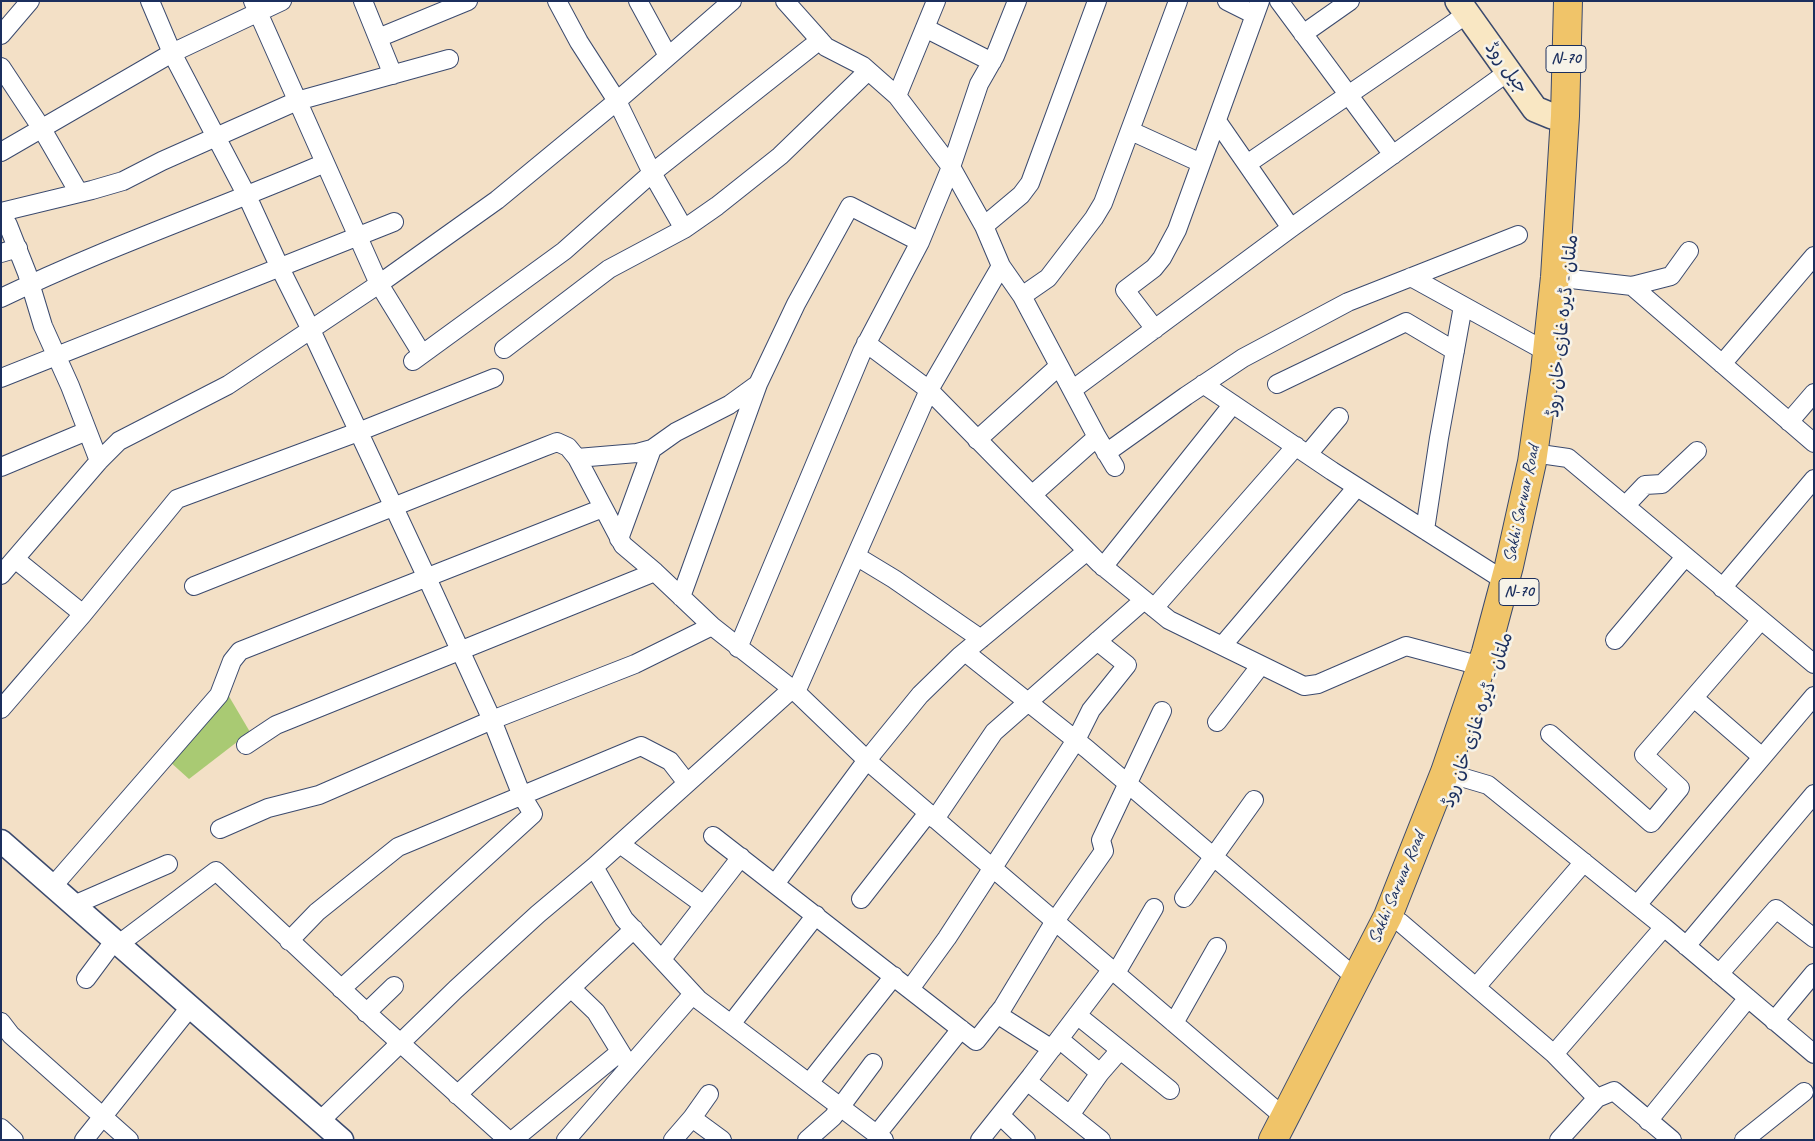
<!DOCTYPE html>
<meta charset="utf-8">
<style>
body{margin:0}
#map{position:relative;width:1815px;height:1141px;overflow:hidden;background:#f3e0c6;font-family:Caveat,sans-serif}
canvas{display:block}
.frame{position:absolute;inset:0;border:2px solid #1b2f5e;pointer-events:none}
</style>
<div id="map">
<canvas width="1815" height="1141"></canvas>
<div class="frame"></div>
</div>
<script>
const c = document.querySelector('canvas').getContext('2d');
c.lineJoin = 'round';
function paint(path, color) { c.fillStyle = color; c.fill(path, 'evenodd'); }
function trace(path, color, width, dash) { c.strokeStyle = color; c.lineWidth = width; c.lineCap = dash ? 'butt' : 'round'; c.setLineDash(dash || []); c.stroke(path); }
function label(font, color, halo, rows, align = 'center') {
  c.font = font + ' Caveat,"Playpen Sans Arabic",sans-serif'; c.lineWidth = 5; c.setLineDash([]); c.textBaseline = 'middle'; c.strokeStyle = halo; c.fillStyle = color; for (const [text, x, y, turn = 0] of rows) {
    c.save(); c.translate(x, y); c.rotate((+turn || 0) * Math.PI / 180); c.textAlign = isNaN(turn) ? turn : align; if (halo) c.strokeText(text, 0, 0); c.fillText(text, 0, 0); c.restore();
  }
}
paint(new Path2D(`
 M227,693L250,732L189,779L169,761Z`), '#a9ca73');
const minor = new Path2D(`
 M150,1L172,53L247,196L280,268L311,330L427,578L492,720L522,796L533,814L341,989
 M253,1L379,284L422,354
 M363,1L393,75
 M557,1L579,42L617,101L652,173L684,229
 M638,1L668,56
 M785,1L826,47L863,66L897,96L951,167L984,226L1001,266L1022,296L1097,437L1115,467
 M1227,1L1255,15
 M1279,1L1393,155
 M925,28L992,62
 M1303,34L1350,1
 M1,35L30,1
 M378,38L468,1
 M1,67L42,129L79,193
 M897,96L936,1
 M1217,121L1291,228
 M1131,131L1201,163
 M1,152L172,53L282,1
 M1247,164L1467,14
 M1,212L92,190L123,181L162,161L297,101L449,59
 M1,212L8,225L27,273L43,326L70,386L99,461
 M984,226L1021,195L1030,183L1097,1
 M1,253L18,248
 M1411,277L1547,352
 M1571,279L1632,286L1671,276L1689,251
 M1632,286L1814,443
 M1022,296L1048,278L1094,218L1103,203L1178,1
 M1,298C106,247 218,209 325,163
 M1155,329L1125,290L1154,268L1162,258L1177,230L1260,1
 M866,343L929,390L1099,563L1169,620L1304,686L1318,684L1406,646L1481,666
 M504,349L609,269L684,229L717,206L780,156L868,71
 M413,361L564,251L652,173L820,40
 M1722,364L1814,256
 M1,378L394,222
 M1203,384L1332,471L1505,581
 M1277,384L1406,322L1455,351
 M1072,390L1291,228L1508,72
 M1789,422L1814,393
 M977,440L1059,366
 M1106,453L1186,396L1243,358L1348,302L1518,235
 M1308,454L1339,417
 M1547,455L1568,458L1814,664
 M577,458L637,453L652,449L676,432L729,405L758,384
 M1,467L87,431
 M1032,495L1097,437
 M1625,506L1645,485L1662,484L1697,451
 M1425,530L1439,438L1463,306
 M619,539L652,449
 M856,556L894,579L981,639
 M15,559L83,614
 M1103,567L1233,404
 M1,575L99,461L119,441L228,385L379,284L497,200L617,101L732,1
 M194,586L544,447L557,442L568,447L577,458L623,545L655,572L712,626L796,692L871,764L1284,1117
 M1722,588L1814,479
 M681,597L758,384L796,304L850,206L920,242
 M1154,608L1296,446
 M1615,640L1685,557
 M1222,646L1357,487
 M738,648L862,352L920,242L951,167L979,84L995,56L1017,1
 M965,652L1087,749L1356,978
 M796,692L929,390L1001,266
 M1694,698L1762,757
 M1,709L83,614L177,499L358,432L494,378
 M1217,722L1261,665
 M1550,734L1651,823L1680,788L1644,755L1761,620
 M246,745L276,725L655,572
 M1461,777L1488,785L1664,927L1814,1054
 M935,819L994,732L1144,600
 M220,829L268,808L319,795L492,720L635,664L712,626
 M713,836L976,1041L1003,1007L1055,921L1104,851L1101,840L1162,711
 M620,844L704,905
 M594,867L624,919L699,1000L884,1140
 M775,884L867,760L920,695L960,656L1087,551
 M53,886L219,695L232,661L240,651L603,508
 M1184,898L1254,800
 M861,899L928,813
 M74,905L168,864
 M1637,905L1814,696
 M1388,916L1401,923L1554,1054L1597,1098L1559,1140
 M289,941L317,912L398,847L641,746L670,761L687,783
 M119,944L216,871L377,1022L508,1140
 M1686,946L1814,794
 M662,959L741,857
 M1116,973L1154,908
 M1719,974L1776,909L1814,938
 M86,979L115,940
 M1476,987L1584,862
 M571,988L596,1012L626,1061
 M910,989L947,938L1076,740L1091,710L1127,665L1097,641
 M366,1013L394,986
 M997,1014L1052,1049
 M1077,1015L1170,1090
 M1774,1021L1814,973
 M1,1022L11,1035L129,1140
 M1174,1023L1217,947
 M731,1024L816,915
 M1059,1039L1100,1073
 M1554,1054L1664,927
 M1027,1081L1101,1140
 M809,1083L894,976
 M457,1095L634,929
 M1597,1098L1614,1091L1672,1140
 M1000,1115L1026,1140
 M1070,1115L1100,1073L1120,1050
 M692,1118L722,1140
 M320,1121L456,989L538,914L594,867L792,689
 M1648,1121L1748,998
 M1,1128L14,1140
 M877,1134L961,1029
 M84,1140L191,1006
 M513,1140L620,1052
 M566,1140L693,994
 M673,1140L692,1118L709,1094
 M807,1140L833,1117L873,1063
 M980,1140L1031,1076L1112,969
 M1744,1140L1804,1092`);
const tertiary = new Path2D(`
 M1,841L342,1140`);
const secondary = new Path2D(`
 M1458,1L1535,109L1552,116H1565`);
const trunk = new Path2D(`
 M1273,1140L1388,916L1445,772L1486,652L1509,566L1532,462L1545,371L1555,277L1565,116L1568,1`);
trace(minor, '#3b4a6e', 20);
trace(tertiary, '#3b4a6e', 25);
trace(secondary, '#3b4a6e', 28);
trace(trunk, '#3b4a6e', 30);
trace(minor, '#fff', 18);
trace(tertiary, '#fff', 22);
trace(secondary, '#f9e7c3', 25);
trace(trunk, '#f0c469', 28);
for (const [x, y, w] of [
 [1566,59,40],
 [1519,592,40]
]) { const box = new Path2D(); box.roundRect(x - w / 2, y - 13.5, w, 27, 4); c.fillStyle = '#f7f3e8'; c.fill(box); trace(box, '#1b2f5e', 1); }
label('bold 16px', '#1b2f5e', null, [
 ["N-70",1566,59],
 ["N-70",1519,592]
]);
label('18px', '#1b2f5e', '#f7f3e8', [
 ["جیل روڈ",1506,68,54],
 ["ملتان - ڈیرہ غازی خان روڈ",1563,326,-84],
 ["Sakhi Sarwar Road",1522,504,-78],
 ["ملتان - ڈیرہ غازی خان روڈ",1478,720,-71],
 ["Sakhi Sarwar Road",1397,888,-67]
]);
</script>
